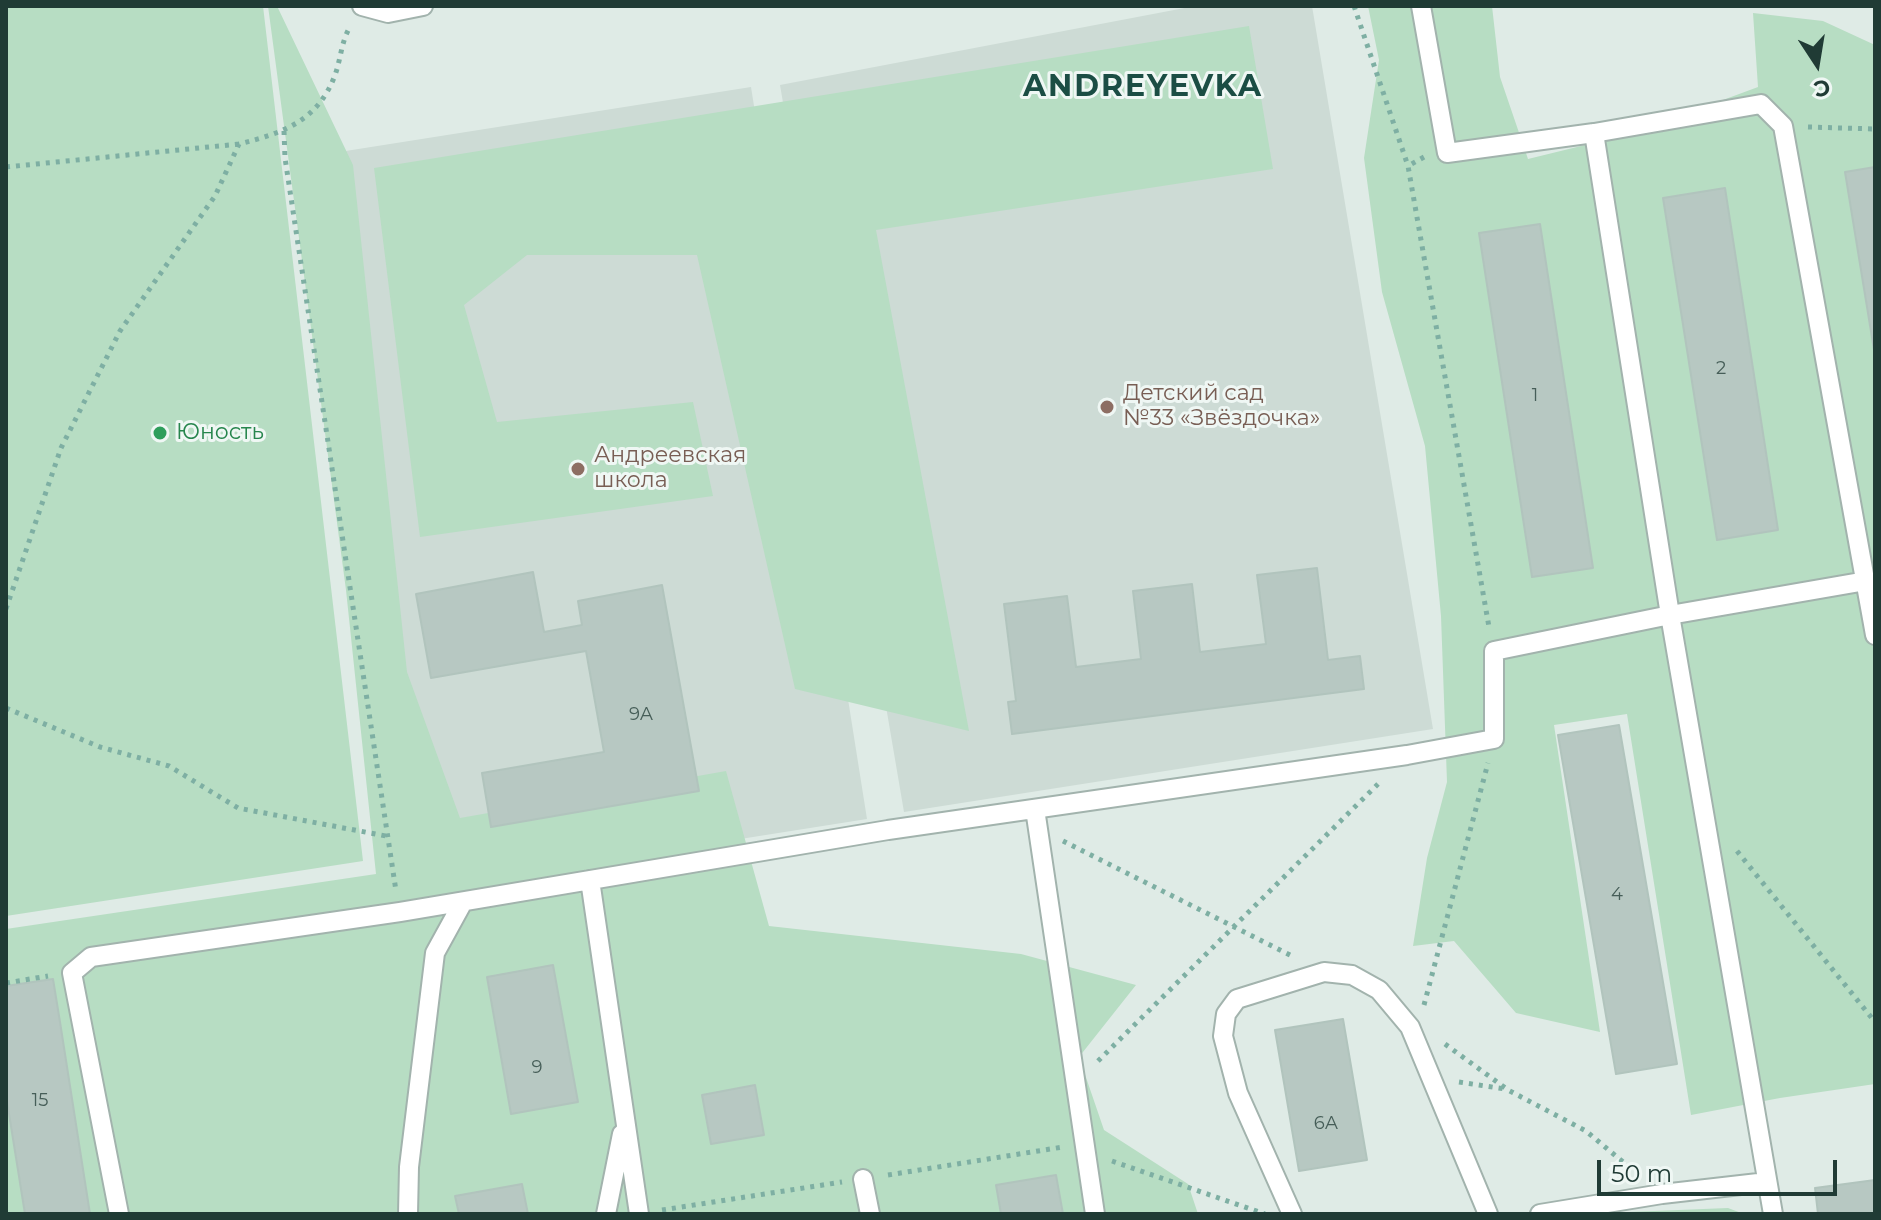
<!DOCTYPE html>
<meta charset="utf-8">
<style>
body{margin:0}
#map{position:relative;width:1881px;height:1220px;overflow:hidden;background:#dfebe6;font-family:Montserrat,sans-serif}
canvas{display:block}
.frame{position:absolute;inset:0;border:8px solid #203b35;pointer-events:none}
.north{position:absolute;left:1777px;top:24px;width:80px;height:80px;-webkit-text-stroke:6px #eff7f4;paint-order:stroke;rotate:168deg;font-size:22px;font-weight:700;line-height:32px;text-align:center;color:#203b35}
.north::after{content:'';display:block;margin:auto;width:28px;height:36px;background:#203b35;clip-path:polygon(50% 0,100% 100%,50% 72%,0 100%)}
.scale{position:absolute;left:1597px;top:1160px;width:240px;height:36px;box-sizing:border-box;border:4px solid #203b35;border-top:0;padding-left:10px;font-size:24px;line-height:28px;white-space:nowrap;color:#203b35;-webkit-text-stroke:6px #eff7f4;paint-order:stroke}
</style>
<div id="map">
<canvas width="1881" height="1220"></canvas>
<div class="frame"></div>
<div class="north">С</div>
<div class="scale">50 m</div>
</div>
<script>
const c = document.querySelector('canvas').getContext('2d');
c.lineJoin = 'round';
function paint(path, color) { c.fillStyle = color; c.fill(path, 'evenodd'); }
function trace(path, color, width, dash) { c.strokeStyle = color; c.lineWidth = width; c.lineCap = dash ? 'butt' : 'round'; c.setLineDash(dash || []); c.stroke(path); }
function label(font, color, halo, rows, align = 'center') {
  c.font = font + ' Montserrat,sans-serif'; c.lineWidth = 6; c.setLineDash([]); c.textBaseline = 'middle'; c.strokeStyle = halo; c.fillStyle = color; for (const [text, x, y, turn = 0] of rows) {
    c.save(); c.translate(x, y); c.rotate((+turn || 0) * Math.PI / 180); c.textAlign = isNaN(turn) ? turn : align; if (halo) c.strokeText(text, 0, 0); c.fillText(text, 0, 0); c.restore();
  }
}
paint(new Path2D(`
 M1195,6H1312L1433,729L904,812L780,85Z
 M751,87L867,819L411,891L295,159Z`), '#cddbd5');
paint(new Path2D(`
 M6,6H263L363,861L6,916Z
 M268,6H277L353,165L407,672L460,818L726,771L769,926L1021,954L1136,985L1079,1057L1104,1130L1188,1184L1198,1214H6V929L376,874L346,590Z
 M1368,6H1492L1500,77L1528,159L1634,133L1758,87L1753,13L1823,21L1875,45V1084L1780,1098L1691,1115L1627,714L1554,725L1600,1032L1516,1013L1454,941L1413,946L1427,858L1447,782L1441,616L1425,446L1382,292L1364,158L1379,60Z
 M1249,26L1273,169L876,230L969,731L795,689L697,255H527L464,305L497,422L693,402L713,496L420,537L374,168Z
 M1728,1208L1744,1214H1600L1605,1213Z`), '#b7ddc3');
const building = new Path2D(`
 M1875,167V356L1845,172Z
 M1725,188L1778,530L1717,540L1663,198Z
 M1540,224L1593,568L1532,577L1479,233Z
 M1317,568L1328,660L1360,656L1364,689L1012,734L1008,702L1016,701L1004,604L1067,596L1076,667L1141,659L1133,591L1192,584L1200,652L1266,644L1257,575Z
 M533,572L544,632L582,625L578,601L662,585L699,791L491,827L482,773L604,752L586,651L431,678L416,594Z
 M1619,725L1677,1064L1616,1074L1558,735Z
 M553,965L578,1102L511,1114L487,977Z
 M53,979L60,1022L90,1214H25L6,1095V986Z
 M1343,1019L1367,1160L1299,1171L1275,1030Z
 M755,1085L764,1135L711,1144L702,1095Z
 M1056,1175L1063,1214H1001L996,1185Z
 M1875,1180V1214H1818L1815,1188Z
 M522,1184L528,1214H459L455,1196Z`);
paint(building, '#b7c8c2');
trace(building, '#b1c4bd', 2);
const lane = new Path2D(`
 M362,6L388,13L423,6
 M1421,6L1447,153L1594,133L1761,104L1783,126L1875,635
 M1035,809L1095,1214
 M590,880L639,1214
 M863,1179L870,1214
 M119,1214L72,973L91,957L400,912L888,830L1407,755L1494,739V651L1670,615L1594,133
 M408,1214L409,1167L435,953L463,902
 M606,1214L622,1134
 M1292,1214L1238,1093L1223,1036L1226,1014L1237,999L1324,972L1352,975L1379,990L1410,1027L1488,1214
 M1540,1214L1662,1194L1767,1182
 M1773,1214L1670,615L1866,581`);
trace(lane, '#a2b3ad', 22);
trace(new Path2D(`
 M1354,6L1408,166
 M1808,127L1875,129
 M284,131L285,158L396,891
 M1424,157L1408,166L1489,627
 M6,167L239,144
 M6,609L61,448L120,331L215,196L239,144C283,133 318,121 335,75C341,59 341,42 350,27
 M6,708L100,747L169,766L238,808L386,836
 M1063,841L1294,957
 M1737,851L1875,1022
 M6,983L48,976
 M1424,1005L1488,763
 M1445,1044L1508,1090L1586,1131L1635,1172
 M1098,1061L1378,784
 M1459,1082L1505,1089
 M1112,1161L1265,1214
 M888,1175L1063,1147
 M662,1210L842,1182`), '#7eafa3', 5, [4, 6]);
trace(lane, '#fff', 18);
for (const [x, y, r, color] of [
 [1107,407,8,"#8d6e63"],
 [160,433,8,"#2e9e5b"],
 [578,469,8,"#8d6e63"]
]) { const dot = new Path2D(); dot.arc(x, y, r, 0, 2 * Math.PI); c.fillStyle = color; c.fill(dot); trace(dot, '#eff7f4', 3); }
label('18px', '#465e58', null, [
 ["2",1721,369],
 ["1",1535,396],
 ["9А",641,715],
 ["4",1617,895],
 ["9",537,1068],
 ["15",40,1101],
 ["6А",1326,1124]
]);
label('22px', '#785e54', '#eff7f4', [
 ["Детский сад",1123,394],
 ["№33 «Звёздочка»",1123,419],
 ["Андреевская",594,456],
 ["школа",594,481]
], 'left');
label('22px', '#27864d', '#eff7f4', [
 ["Юность",176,433]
], 'left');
c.letterSpacing = '2px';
label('bold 30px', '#1b4d44', '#eff7f4', [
 ["ANDREYEVKA",1143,87]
]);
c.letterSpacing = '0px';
</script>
